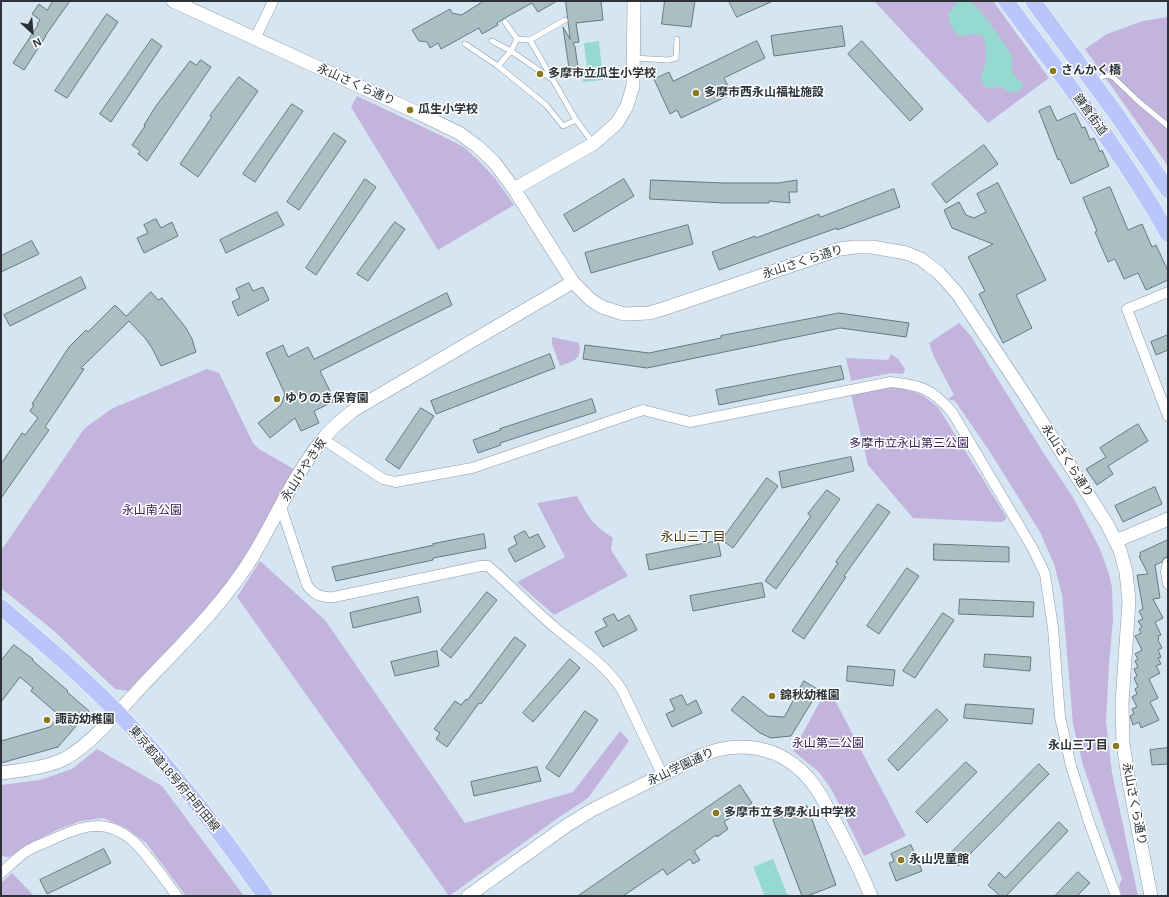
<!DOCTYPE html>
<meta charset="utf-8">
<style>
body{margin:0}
#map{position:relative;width:1169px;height:897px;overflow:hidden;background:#d6e5f2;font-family:Arial,sans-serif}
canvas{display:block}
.frame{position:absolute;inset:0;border:2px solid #2c3237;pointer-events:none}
.north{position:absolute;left:12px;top:12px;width:40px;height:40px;-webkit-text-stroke:3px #fff;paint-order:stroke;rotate:154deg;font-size:11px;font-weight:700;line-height:16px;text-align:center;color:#2c3237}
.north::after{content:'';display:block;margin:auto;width:14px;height:18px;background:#2c3237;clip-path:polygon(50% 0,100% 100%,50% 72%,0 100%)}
</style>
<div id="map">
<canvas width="1169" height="897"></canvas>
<div class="frame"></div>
<div class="north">N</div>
</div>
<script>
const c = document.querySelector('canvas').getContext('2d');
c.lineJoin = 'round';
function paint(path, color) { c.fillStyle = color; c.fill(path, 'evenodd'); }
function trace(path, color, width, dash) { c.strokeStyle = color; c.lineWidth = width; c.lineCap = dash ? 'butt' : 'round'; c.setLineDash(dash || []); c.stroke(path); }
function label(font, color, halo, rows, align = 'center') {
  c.font = font + ' Arial,"Noto Sans JP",sans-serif'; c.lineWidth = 3; c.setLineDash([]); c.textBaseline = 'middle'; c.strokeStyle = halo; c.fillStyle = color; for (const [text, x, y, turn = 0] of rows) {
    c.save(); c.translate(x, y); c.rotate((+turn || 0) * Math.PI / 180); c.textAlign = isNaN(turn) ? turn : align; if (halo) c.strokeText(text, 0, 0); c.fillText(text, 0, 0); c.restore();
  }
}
paint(new Path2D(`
 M874,1H993L1049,78L988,123Z
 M1168,17V166L1085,49L1107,34L1143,21Z
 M357,96L442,136L464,147L478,160L495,178L514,205L438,250L351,107Z
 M959,323L971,336L1041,449L1074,499L1100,549L1109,574L1112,587L1113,620L1109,665L1106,721L1112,773L1138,896H1122L1119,886L1122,879L1083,765L1073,724L1062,594L1054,564L1040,532L990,452L955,401L948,399L954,395L934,357L929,343Z
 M552,337L579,343C582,360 574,361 560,366L552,344Z
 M891,354L898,359L905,369L903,374L892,373L851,381L846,358L888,360Z
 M207,369L219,373L253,443L259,449L297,471L237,568L224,587L199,616L129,691L115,689L53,630L1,588V551L84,429L111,409Z
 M890,387C913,389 921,393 938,407L1007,518L1002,522L913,518L868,465L851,395Z
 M577,496C589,518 592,524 613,538L611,550L628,576L554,615L517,582L565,557L537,503Z
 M260,561L325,620L465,823L573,792L620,731L629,741L588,798L561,816L449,896L237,597Z
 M828,687L906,836L864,856L833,792L819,772L793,751Z
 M97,749L162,786L244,896H186L146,843L126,828L103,818L81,821L59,829L27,845L9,857L1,856V785L40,780L72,769Z
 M12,873L34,896H1V883Z`), '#c2b4dc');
paint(new Path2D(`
 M958,1H969L978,8L992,26L1012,56V73L1022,83L1023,87L1015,93L1008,91L1001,87L987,88C977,77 982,76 985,65C987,59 986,41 983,36C974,32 973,35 964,36C954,37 949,22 948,14Z
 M599,41L603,80L583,82L582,70L587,69L584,43Z
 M773,859L788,896H765L753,867Z`), '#96d9d0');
const building = new Path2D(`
 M53,1H70L45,36H46L24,70L13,63L38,25L37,24L40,20L32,14L39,4L47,10Z
 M484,1H557L538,12L532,3L503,19L497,23L498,25L482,34L479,28L441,49L438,43L430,48L427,42L419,41L412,30L450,9L452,13L461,15Z
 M566,1H601L603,20L576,23L579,42L573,43L575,47L578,67L569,68L563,27L570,39Z
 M665,1H695L691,27L662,24Z
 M729,1H773L737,17Z
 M107,14L118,22L67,98L55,91Z
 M842,26L845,46L774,56L771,36Z
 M152,39L162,46L111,122L100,114Z
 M757,41L765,58L724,78L732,94L681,118L677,110L670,114L654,79L669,72L673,81Z
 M862,41L923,109L910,121L848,54Z
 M201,60L211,67L147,161L138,154L140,151L132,145L145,126L144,125L156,106L190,61L196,65Z
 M239,77L258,91L198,177L180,164L212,117L210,116Z
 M292,104L303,111L255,182L243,174Z
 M1050,106L1057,121L1075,113L1082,128L1085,127L1090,140L1094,138L1100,152L1102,150L1109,166L1071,184L1060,159L1058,160L1039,111Z
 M334,133L346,141L299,210L287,202Z
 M984,145L998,164L946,203L932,184Z
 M365,179L376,187L316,275L306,268Z
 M624,179L634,196L574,232L564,215Z
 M651,180L724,183H778L797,180V192H789L790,203L769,201V203H724L650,199Z
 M998,183L1046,280L1016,295L1032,328L1003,343L979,294L985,291L968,257L993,244L952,228L944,210L959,202L966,215L974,218L986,212L977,194Z
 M1110,187L1128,230L1142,224L1152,247L1156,245L1168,271V280L1146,290L1138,273L1124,279L1115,259L1108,262L1095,232L1097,231L1083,198Z
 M894,189L900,207L837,230V228L719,270L712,252L755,236L756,238L819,214L820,217Z
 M277,212L284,225L226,253L220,240Z
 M156,219L161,228L172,222L178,236L144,253L137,238L148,233L144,225Z
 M395,222L405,229L368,281L357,274Z
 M688,225L693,244L591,273L585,253Z
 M32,241L39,254L1,272V256Z
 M81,277L86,288L10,326L4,315Z
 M249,283L253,291L263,287L269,300L238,316L232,302L240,298L236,289Z
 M151,292L158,300L162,298L186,328L192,339L196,352L161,366L152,348L145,338L129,321L81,368L84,369L45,427L49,430L1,498V464L22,433L25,435L38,418L30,411L34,405L32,404L69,347L86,330L88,332L115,305L126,316Z
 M447,293L452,305L320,371L335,401L314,411L319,423L301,431L295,418L270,438L258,423L281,405L285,394L266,353L283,345L288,357L308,347L314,359Z
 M839,313L909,323L906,337L840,328L647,368L583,359L585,345L649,353L721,338V336Z
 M1168,335V350L1156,355L1151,342Z
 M550,354L555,368L436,414L431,401Z
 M841,366L844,379L719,405L716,390Z
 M592,399L596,412L500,443L501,445L478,453L473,440L501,430L500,429Z
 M421,408L434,416L399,469L386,460Z
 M1138,424L1148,441L1108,466L1113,474L1097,485L1086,469L1106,457L1100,448Z
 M851,457L854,471L782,488L779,472Z
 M767,478L778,486L733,548L722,540Z
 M1155,487L1162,504L1123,522L1115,506Z
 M827,490L840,499L776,589L765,581L811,516L808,514Z
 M878,504L890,512L844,576L846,577L804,639L792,631L838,563L836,562Z
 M525,531L529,538L538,534L545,547L515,562L508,549L517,544L514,537Z
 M484,534L486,548L433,558V560L336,581L332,567L434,545L433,544Z
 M1168,540V557L1164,558L1162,562L1155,565L1160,598L1153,599L1163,618L1155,622L1161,635L1158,636L1159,639L1158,640L1162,648L1158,650L1161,657L1158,658L1161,664L1156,666L1160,673L1149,679L1158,698L1150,702L1159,720L1141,728L1139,722L1133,725L1130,716L1134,714L1132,709L1137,707L1132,697L1137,694L1135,689L1138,687L1134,678L1137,676L1134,669L1138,667L1135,661L1138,659L1135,654L1142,650L1135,636L1141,633L1139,629L1142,627L1138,621L1143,619L1139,611L1143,609L1137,575L1148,574L1139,556L1141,555L1140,553Z
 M718,541L721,556L649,570L646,555Z
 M934,544L1009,547V562L934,560Z
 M907,568L919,576L879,634L867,626Z
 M762,583L765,597L693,611L690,596Z
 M487,592L497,600L451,658L441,650Z
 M418,597L421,612L353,628L350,613Z
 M960,599L1034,602L1033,617L959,614Z
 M943,613L954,620L915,678L903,671Z
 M614,614L618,621L629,615L637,630L603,647L595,632L607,626L603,619Z
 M515,637L526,645L481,704L479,703L447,747L436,739L440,733L434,729L455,701L461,705L466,699L467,700Z
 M14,645L33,659L32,660L68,691L67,692L89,711L58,747L1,763V741L50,727L60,716L31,691L33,688L20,677L1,702V661Z
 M437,651L439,666L395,676L391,662Z
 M985,654L1031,657L1030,671L984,667Z
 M570,659L580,668L533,722L523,713Z
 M848,666L895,670L893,686L847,681Z
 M804,681L819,690L791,736L771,738L760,733L731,710L743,696L768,716L784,717Z
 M682,695L687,705L696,700L702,713L672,727L666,714L675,710L670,700Z
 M966,704L1034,709L1032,724L964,718Z
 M937,709L948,720L898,771L888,760Z
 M585,711L598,720L559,777L546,768Z
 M1168,748V764L1152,765L1150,750Z
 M966,762L977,772L927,823L916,812Z
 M1039,764L1049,774L958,866L948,856Z
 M537,767L541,781L474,796L471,782Z
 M740,785L752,803L724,822L728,829L717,837L716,835L694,851L700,860L693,864L690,859L667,875L663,869L623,896H578Z
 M807,806L836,885L807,896H802L773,820Z
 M1059,822L1068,831L1006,896H1000L988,885L999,872L1005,878Z
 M911,845L922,871L896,881L889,863L894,861L891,854Z
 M104,849L111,863L47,894L40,880Z
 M1078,872L1090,883L1077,896H1055Z`);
paint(building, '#aabfc4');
trace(building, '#65797d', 1);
const service = new Path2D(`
 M565,20L530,40L576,120L593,143
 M505,22L517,39L530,40
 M492,41L511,51L550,78
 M465,44L498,66L511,51L517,39
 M634,58L668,60L676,58L677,39
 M498,66L546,105L563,126L576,120
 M1095,81C1102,77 1106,73 1113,77L1138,101L1168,126`);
const minor = new Path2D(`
 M255,39L273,1
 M1168,292L1127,309L1168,416
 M323,439L383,479L395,482L472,468L643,410L690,422L891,382C921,385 932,389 952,412L1033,549L1045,574L1053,628L1060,717L1071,766L1089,822L1116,896
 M281,507L307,585C314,595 322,598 334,597L481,566H488C510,585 530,606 552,625C576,646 604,662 622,690L662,774
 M1168,563L1166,572L1168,584
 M1,873C9,866 16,859 24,853C31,848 41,844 49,841C78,827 105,816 133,841C150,857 163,878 177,896`);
const tertiary = new Path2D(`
 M173,1L418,113L459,133L477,146L494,162L514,189L573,282L591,300L602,307L624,314L649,313L666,308L840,249L855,247H872L906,253L921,259L939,273L957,293L1023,392L1107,524L1120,550L1126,572L1129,601L1122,703L1123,743L1128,777L1151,896
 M514,189L593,144L617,123L627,106L633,86L634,1
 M1116,541L1168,519
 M1,773C22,770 47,768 66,758C91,744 121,709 141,687C180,646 223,605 253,556C276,517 294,475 323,439C331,428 343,419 354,410L573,282
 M468,896L566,826L592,810L700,756C741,739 781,746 810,780C822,794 829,812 838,827C850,850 861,872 871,896`);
const primary = new Path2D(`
 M1006,1C1062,77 1122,151 1168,234
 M1033,1L1117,115L1168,190
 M1,607C41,641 81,675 118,713C173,769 220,832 265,896`);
trace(service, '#8c9aa6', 6);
trace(minor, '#8c9aa6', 11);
trace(tertiary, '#8c9aa6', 14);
trace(primary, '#fff', 17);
trace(service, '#fff', 5);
trace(minor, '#fff', 10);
trace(tertiary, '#fff', 13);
trace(primary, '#b9c6fa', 16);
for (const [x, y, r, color] of [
 [1053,71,4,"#897a1f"],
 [540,74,4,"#897a1f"],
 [696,93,4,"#897a1f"],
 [410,110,4,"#897a1f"],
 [277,399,4,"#897a1f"],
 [772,696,4,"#897a1f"],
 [47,720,4,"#897a1f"],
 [1116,746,4,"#897a1f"],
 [716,813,4,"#897a1f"],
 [901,860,4,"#897a1f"]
]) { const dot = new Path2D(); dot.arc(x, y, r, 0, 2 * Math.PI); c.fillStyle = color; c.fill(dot); trace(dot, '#fff', 1.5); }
label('bold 12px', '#2c3237', '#fff', [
 ["さんかく橋",1061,71],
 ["多摩市立瓜生小学校",548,74],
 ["多摩市西永山福祉施設",704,93],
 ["瓜生小学校",418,110],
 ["ゆりのき保育園",285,399],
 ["錦秋幼稚園",780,696],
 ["諏訪幼稚園",55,720],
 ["永山三丁目",1108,746,"right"],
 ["多摩市立多摩永山中学校",724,813],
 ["永山児童館",909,860]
], 'left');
label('12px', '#2c3237', '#fff', [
 ["永山さくら通り",356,85,24],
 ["鎌倉街道",1090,115,54],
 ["永山さくら通り",803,262,-18],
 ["永山さくら通り",1067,461,57],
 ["永山けやき坂",304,470,-57],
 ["永山学園通り",681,767,-25],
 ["東京都道18号府中町田線",174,779,50],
 ["永山さくら通り",1134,804,79]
]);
label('12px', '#3a215a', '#fff', [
 ["多摩市立永山第三公園",909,444],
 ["永山南公園",152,511],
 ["永山第二公園",828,744]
]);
label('13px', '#463f15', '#fff', [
 ["永山三丁目",693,537]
]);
</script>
